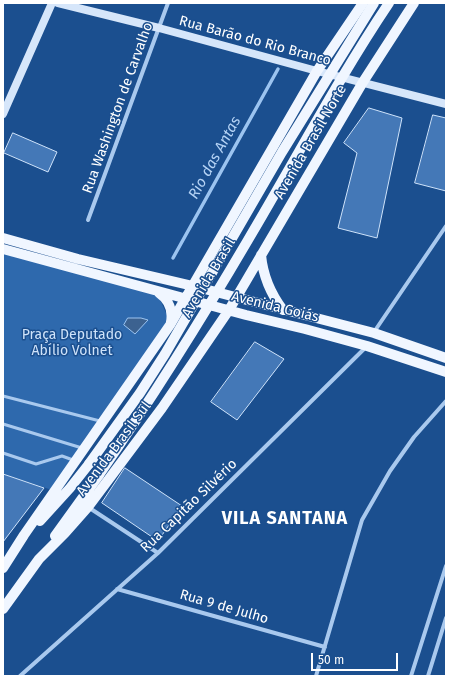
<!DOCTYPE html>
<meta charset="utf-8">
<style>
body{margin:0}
#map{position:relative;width:449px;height:679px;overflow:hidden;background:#1b4f8f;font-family:"Fira Sans",sans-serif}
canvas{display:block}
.frame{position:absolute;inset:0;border:4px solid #fff;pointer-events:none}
.scale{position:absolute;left:311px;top:653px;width:87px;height:18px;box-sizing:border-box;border:2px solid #fff;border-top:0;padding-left:5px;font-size:12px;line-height:14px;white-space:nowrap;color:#fff;-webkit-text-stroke:3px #1b4f8f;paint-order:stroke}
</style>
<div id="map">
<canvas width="449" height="679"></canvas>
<div class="frame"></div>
<div class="scale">50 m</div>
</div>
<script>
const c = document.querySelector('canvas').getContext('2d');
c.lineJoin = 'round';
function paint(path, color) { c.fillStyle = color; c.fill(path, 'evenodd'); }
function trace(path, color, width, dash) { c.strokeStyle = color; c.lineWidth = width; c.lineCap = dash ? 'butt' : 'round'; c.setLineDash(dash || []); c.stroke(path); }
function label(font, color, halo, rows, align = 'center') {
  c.font = font + ' "Fira Sans",sans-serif'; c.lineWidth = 3; c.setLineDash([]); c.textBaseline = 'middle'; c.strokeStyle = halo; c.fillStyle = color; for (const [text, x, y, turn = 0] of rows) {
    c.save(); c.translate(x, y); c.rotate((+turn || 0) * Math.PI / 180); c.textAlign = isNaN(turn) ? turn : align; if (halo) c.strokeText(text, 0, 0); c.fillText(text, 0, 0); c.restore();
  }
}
paint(new Path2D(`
 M3,251L158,295L170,322L55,491L3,474Z`), '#2e69ad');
const water = new Path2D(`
 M128,318H141L148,320L135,334L124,325Z`);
paint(water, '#3c6290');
trace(water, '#9cc4f0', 1);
trace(new Path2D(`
 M173,258L278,69`), '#9cc4f0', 3.5);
const building = new Path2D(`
 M369,108L402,118L377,238L338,228L357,153L344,143Z
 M433,115L446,118V191L415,183Z
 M13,133L57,152L48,172L4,153Z
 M255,342L284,359L237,420L211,402Z
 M125,468L182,506L158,541L102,503Z
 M3,474L44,488L3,542Z`);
paint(building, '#4478b7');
trace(building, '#cfe3fa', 1);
trace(new Path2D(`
 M3,396L100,421
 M3,424L82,448
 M3,453L36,464L62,456L73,460`), '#a9c9ee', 3);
trace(new Path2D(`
 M88,220L168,3
 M374,332L446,226
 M88,507L158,553
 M117,589L325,647
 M20,676L158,553L366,347
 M316,676L362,520L390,471L414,437L446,401
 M411,676L446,566
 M428,676L446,618`), '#a9c9ee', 4);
trace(new Path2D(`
 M58,3L159,28L317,71L446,104
 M3,114L52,3`), '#d6e6fa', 8);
trace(new Path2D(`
 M3,238L78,259L193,286L374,333L446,358
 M3,249L246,315L305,329L367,346L446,372
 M261,255C263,276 270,293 283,310
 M159,293C169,300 173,311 171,322
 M40,521L70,488L89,464
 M55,536L99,475
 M3,568L24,535L170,325L317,71L363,3
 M3,609L39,559L65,533L88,507L162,408L229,310L363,82L414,3`), '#f0f6ff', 10);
trace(new Path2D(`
 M89,464L140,393L165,354L282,152L374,3
 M99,475C152,398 201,320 248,240C295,161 338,79 389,3`), '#f0f6ff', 10);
label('14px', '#fff', '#1b4f8f', [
 ["Rua Barão do Rio Branco",255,41,15],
 ["Rua Washington de Carvalho",118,108,-70],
 ["Avenida Brasil Norte",311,142,-60],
 ["Avenida Brasil",209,278,-59],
 ["Avenida Goiás",275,307,14],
 ["Avenida Brasil Sul",114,449,-53],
 ["Rua Capitão Silvério",189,506,-44],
 ["Rua 9 de Julho",224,607,16]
]);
label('14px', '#cfe3fa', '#1b4f8f', [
 ["Praça Deputado",72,335],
 ["Abílio Volnet",72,351]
]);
label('italic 15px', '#b5d3f5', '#1b4f8f', [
 ["Rio das Antas",215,158,-61]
]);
c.letterSpacing = '1px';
label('bold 18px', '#fff', '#1b4f8f', [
 ["VILA SANTANA",285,519]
]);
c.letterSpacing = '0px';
</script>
